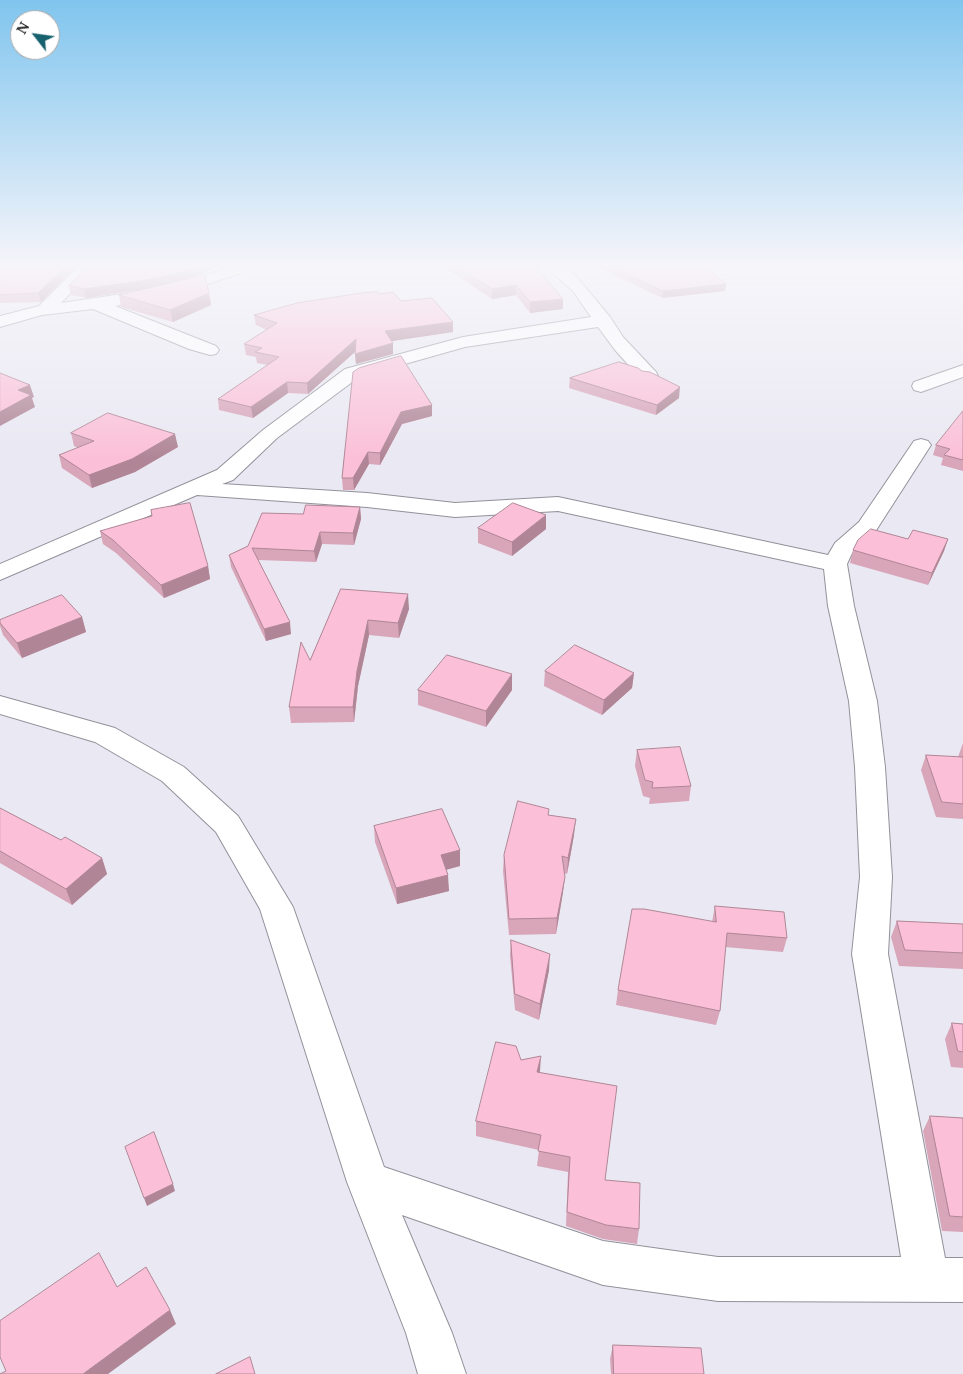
<!DOCTYPE html>
<style>
body{margin:0}
#map{position:relative;width:963px;height:1374px;overflow:hidden;background:#eae9f3;font-family:"Noto Serif",serif}
canvas{display:block}
.north{position:absolute;left:10px;top:10px;width:50px;height:50px;box-sizing:border-box;background:#fff;border:1px solid #a8a8a9;border-radius:50%;rotate:300deg;font-size:14px;font-weight:700;line-height:20px;text-align:center;color:#252528}
.north::after{content:'';display:block;margin:auto;width:18px;height:22px;background:#186270;clip-path:polygon(50% 0,100% 100%,50% 72%,0 100%)}
</style>
<div id="map">
<canvas width="963" height="1374"></canvas>
<div class="north">N</div>
</div>
<script>
const c = document.querySelector('canvas').getContext('2d');
c.lineJoin = 'round';
function trace(path, color, width, dash) { c.strokeStyle = color; c.lineWidth = width; c.lineCap = dash ? 'butt' : 'round'; c.setLineDash(dash || []); c.stroke(path); }
function paint(path, color) { c.fillStyle = color; c.fill(path, 'evenodd'); }
const minor = new Path2D(`
 M80,265H97L61,303L150,290L196,279L236,265H259L256,268L190,290L115,306L216,346L219,350L216,354L210,355L189,349L93,309L42,315L0,327V316L39,306Z
 M543,265H562L576,276L610,317L623,337L656,372L658,376L656,380H642L615,350L598,327L465,347L359,377L277,438L233,480L222,484L367,493L455,503L558,497L828,555L835,543L859,522L914,441L921,439L928,441L931,445L875,532L853,551L847,564L854,606L877,701L885,767L892,877L888,954L945,1258H963V1302L718,1301L603,1285L402,1215L452,1333L466,1374H418L406,1333L347,1182L260,909L216,832L162,781L95,742L0,714V696L115,728L184,767L238,816L293,907L384,1167L603,1241L718,1257H901L852,954L860,877L855,767L849,701L828,606L824,569L558,511L455,517L367,507L197,495L0,580V564L217,470L263,430L345,369L463,337L591,317L573,291Z
 M963,365V377L921,392L914,390L912,386L914,382Z`);
trace(minor, '#92919a', 2);
paint(minor, '#fff');
paint(new Path2D(`
 M0,265H78L41,302L0,303Z
 M89,265H219L196,277L209,293L211,305L173,322L121,307L119,295L144,289L86,298L71,295L69,286Z
 M441,265H534L563,299V309L530,313L516,295L492,299Z
 M592,265H721L708,269L726,284L725,291L662,298Z
 M380,294L401,301L453,332L391,341L393,354L356,364L355,352L308,394L288,393L253,418L219,410L218,399L268,365L257,363L256,357L246,355L244,344L267,330L256,325L254,315Z
 M642,371L679,398L656,415L569,388L570,378Z
 M353,372L432,416L402,424L380,465L369,464L354,490H343L342,478Z
 M963,411V471L941,465L943,458L933,455L936,445Z
 M71,433L178,447L135,472L92,488L62,468L59,455L78,448L74,446Z
 M360,507L361,519L354,545L322,544L316,562L258,560L291,634L266,641L231,567L229,555L248,546L303,514Z
 M478,528L546,529L512,556L478,543Z
 M100,531L208,566L210,579L164,598L116,553L103,544Z
 M908,539H948L944,551L928,585L850,563L853,550Z
 M341,589L409,609L399,638L369,635L358,686L354,722L291,723L289,707L310,660Z
 M82,617L86,632L22,658L3,635L0,626V623Z
 M545,671L634,673L632,688L602,715L544,686Z
 M418,690H512L486,727L418,705Z
 M963,743V819L936,817L921,770L926,755L958,757Z
 M637,750L691,786L689,801L649,804L650,798L643,796L635,766Z
 M0,808L61,840L102,858L107,874L72,905L0,863Z
 M549,815L574,835L567,874L564,873L563,892L556,934L509,935L503,871L504,855Z
 M374,826L460,850V866L446,870L449,891L397,904L375,842Z
 M715,906L787,938L783,952L725,947L720,1011L716,1025L616,1005L618,990L712,922Z
 M897,921L963,924V969L899,966L891,937Z
 M511,940L549,970L539,1020L515,1010L510,955Z
 M952,1023L963,1024V1068L951,1067L945,1039Z
 M521,1060L539,1072L605,1180L639,1229L637,1244L603,1239L566,1226L568,1172L537,1166L539,1150L476,1136V1121Z
 M930,1116L963,1118V1232L942,1231L923,1131Z
 M613,1345L704,1374H611L610,1359Z`), '#d8a5b9');
paint(new Path2D(`
 M67,265H78L41,302L38,293Z
 M201,265H219L195,277L150,288L86,298L84,289Z
 M702,265H721L701,270Z
 M726,284L725,291L662,298L663,291Z
 M516,285V295L492,299V289Z
 M209,293L211,305L173,322L170,310Z
 M563,299V309L530,313V302Z
 M453,322V332L386,342L385,331Z
 M356,339L357,350L308,394L307,383Z
 M393,343V354L356,364L355,354Z
 M287,382L288,393L253,418L251,407Z
 M30,385L34,397L32,398L35,407L0,426V412L18,390Z
 M680,387L679,398L656,415L657,405Z
 M432,405V416L402,424L380,465V453L401,412Z
 M175,434L178,447L135,472L92,488L89,475Z
 M368,452L369,464L354,490L353,478Z
 M360,507L361,519L354,545L353,533Z
 M546,515V529L512,556V542Z
 M320,532L322,544L316,562L314,551Z
 M948,539L944,551L928,585L932,573Z
 M208,566L210,579L164,598L161,585Z
 M408,594L409,609L399,638L398,623Z
 M82,617L86,632L22,658L17,643Z
 M368,620L369,635L358,686L354,722L353,707L357,671Z
 M290,622L291,634L266,641L264,629Z
 M634,673L632,688L602,715L604,700Z
 M512,674V690L486,727V711Z
 M576,819L574,835L567,874L568,858Z
 M460,850V866L441,871V855Z
 M102,858L107,874L72,905L66,889Z
 M448,875L449,891L397,904L396,888Z
 M565,877L563,892L556,934L557,918Z
 M550,954L549,970L539,1020L540,1004Z
 M541,1056L540,1071L536,1087L537,1072Z
 M173,1184L175,1191L147,1206L144,1198Z
 M170,1310L176,1324L108,1374H83Z`), '#b08696');
const building = new Path2D(`
 M0,265H67L38,293L0,295Z
 M89,265H201L194,269L148,280L84,289L69,286Z
 M456,265H534L563,299L530,302L516,285L492,289Z
 M607,265H704L726,284L663,291Z
 M205,275L209,293L170,310L119,295Z
 M378,292L380,294L393,292L401,301L432,298L453,322L385,331L393,343L355,354L356,339L307,383L287,382L251,407L218,399L279,357L255,352L262,348L244,344L277,323L254,315L297,303L361,293Z
 M401,356L432,405L401,412L380,453L368,452L353,478H342L353,372L359,368Z
 M619,362L638,368L642,371L650,372L680,387L657,405L570,378Z
 M0,373L30,385L18,390L31,395L0,412Z
 M963,411V460L944,455L950,449L936,445Z
 M108,413L175,434L132,459L89,475L59,455L94,441L71,433Z
 M190,503L208,566L161,585L113,540L100,531L152,516L151,510Z
 M513,503L546,515L512,542L478,528Z
 M306,505L360,507L353,533L320,532L314,551L252,548L290,622L264,629L229,555L248,546L262,513L303,514Z
 M871,529L908,539L913,530L948,539L932,573L853,550L858,540Z
 M341,589L408,594L398,623L368,620L357,671L353,707H289L301,642L310,660Z
 M62,595L82,617L17,643L0,623V620Z
 M575,645L634,673L604,700L545,671Z
 M447,655L512,674L486,711L418,690Z
 M680,747L691,786L652,788L653,782L645,780L637,750Z
 M926,755L963,757V804L942,802Z
 M518,801L549,809L548,815L576,819L568,858L562,856L565,877L557,918L509,919L504,855Z
 M0,808L61,840L65,837L102,858L66,889L0,851Z
 M442,809L460,850L441,855L448,875L396,888L374,826Z
 M715,906L784,912L787,938L727,933L720,1011L618,990L632,909H644L716,922Z
 M897,921L963,924V953L905,950Z
 M511,940L550,954L540,1004L515,994Z
 M952,1023L963,1024V1052L958,1051Z
 M496,1042L516,1046L521,1060L541,1056L537,1072L617,1086L605,1180L640,1183L639,1229L606,1225L567,1212L570,1157L538,1151L541,1135L476,1121Z
 M930,1116L963,1118V1217L950,1216Z
 M154,1132L173,1184L144,1198L125,1147Z
 M99,1253L117,1287L146,1267L170,1310L83,1374H0L6,1371L0,1357V1321Z
 M613,1345L701,1348L704,1374H614Z
 M250,1357L255,1374H216Z`);
paint(building, '#fbc0d7');
trace(building, '#b08696', 1);
const sky = c.createLinearGradient(0, 0, 0, 458);
sky.addColorStop(0, '#80c5ee');
sky.addColorStop(0.58, '#f6f5fa');
sky.addColorStop(1, '#f6f5fa00');
c.fillStyle = sky;
c.fillRect(0, 0, 963, 458);
</script>
